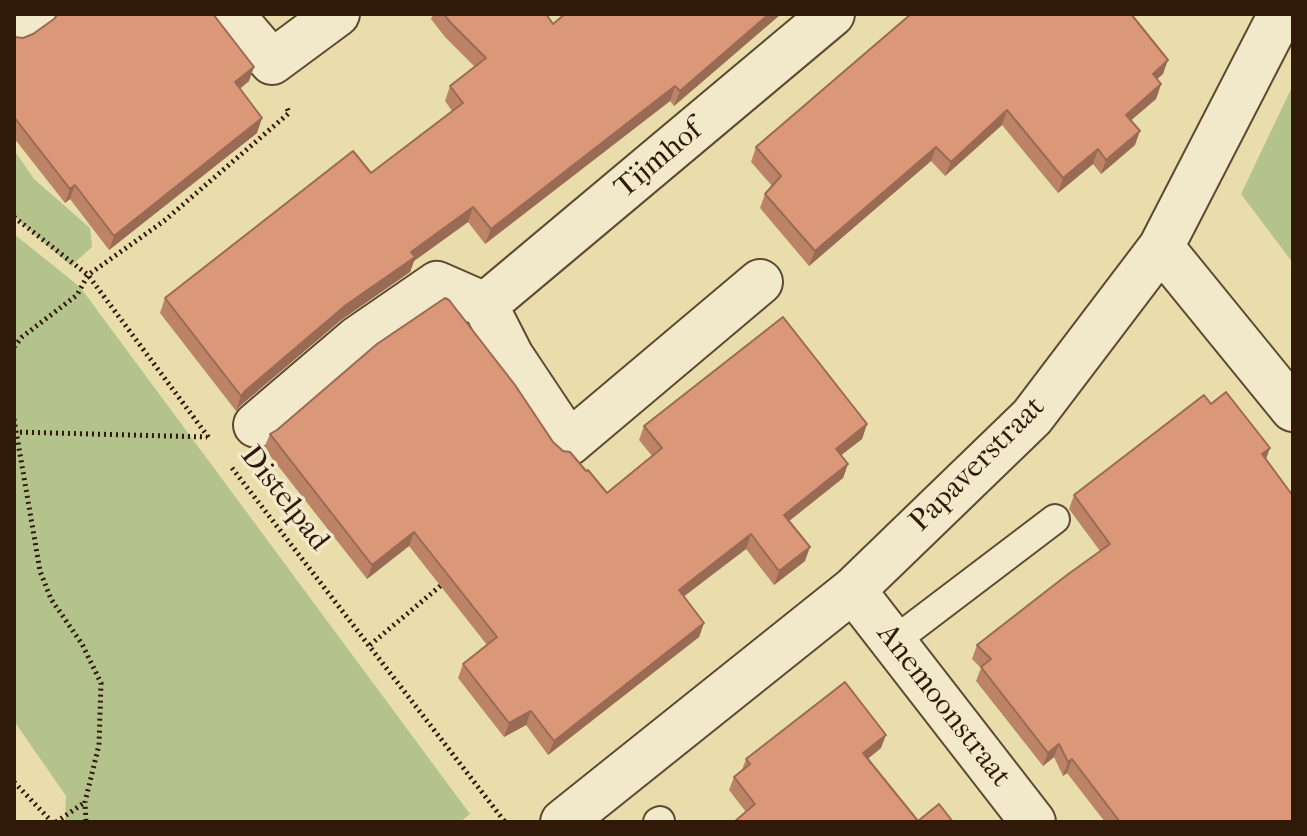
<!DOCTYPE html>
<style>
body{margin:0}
#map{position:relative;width:1307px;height:836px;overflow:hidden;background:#eaddac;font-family:"IM FELL French Canon",serif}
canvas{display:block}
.frame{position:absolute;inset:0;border:16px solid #301909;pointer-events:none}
</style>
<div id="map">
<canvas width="1307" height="836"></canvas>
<div class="frame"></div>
</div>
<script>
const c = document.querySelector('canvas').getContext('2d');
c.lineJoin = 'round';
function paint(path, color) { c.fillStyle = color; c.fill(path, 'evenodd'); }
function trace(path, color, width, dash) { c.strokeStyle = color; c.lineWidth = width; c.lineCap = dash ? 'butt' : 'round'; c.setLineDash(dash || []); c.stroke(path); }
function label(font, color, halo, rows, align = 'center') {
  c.font = font + ' "IM FELL French Canon",serif'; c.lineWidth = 7; c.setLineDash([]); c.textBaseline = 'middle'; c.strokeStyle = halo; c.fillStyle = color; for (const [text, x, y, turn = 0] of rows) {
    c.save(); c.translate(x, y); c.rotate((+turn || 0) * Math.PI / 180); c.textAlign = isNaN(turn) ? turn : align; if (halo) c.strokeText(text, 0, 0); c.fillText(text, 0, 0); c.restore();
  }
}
paint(new Path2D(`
 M1293,85V263L1241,194Z
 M14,150L34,179L90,228L92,247L71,266L14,216Z
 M14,234L80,287L470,814L460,822H65L66,796L14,721Z`), '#b4c28c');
const service = new Path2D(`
 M893,642L1055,519
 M658,822L660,821`);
const minor = new Path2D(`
 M231,14L272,62L337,14
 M14,28L33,14
 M1161,247L1293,409
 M485,305L511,356L569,443L760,282
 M256,425L357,339L437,284L485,305L832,14
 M853,590L1033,822
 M563,822L853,590L1032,417L1161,247L1281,14`);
trace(service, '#5e4a32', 32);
trace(minor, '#5e4a32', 48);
trace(new Path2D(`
 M14,217L88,275L209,438
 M14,347L22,337L77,295L88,275L164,221L289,113L287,108
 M14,419L40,571L51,599L82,644L101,683L99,745L85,802L86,822
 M14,432L207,437
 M232,468L505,822
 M370,645L445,582
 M14,782L52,822
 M56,822L84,803`), '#301909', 5, [2, 4]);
trace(service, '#f1e9c9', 28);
trace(minor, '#f1e9c9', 44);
paint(new Path2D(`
 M433,14H546L553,24L565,14H781L674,106L670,101L485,244L468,222L414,261L410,272L341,320L240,406L236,411L160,313L165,298L371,173L452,111L445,101L450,86L475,67L445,37L431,19Z
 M14,37L249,81L240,89L257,133L109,250L70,199L65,203L14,138Z
 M1163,74L1157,79L1161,84L1156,99L1131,120L1135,145L1101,174L1093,164L1058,193L1002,125L945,176L931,161L809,266L760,208L765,194L772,186L751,162L756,147Z
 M1211,404L1266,459L1293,822H1105L1067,773L1063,776L1054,757L1043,766L976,681L981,668L972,659L977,645L1100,551L1069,509L1074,495Z
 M867,424L862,439L841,455L848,464L843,478L789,521L805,561L774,585L746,549L684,596L704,623L699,637L548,755L526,725L504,737L458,678L463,664L487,645L409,546L367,579L264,448L270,434L553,442L607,493L652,456L639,440L644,426Z
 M881,748L867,759L918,821L746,812L729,790L734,777L742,770L746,759Z`), '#bc8367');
paint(new Path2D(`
 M769,14H781L674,106L680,91Z
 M1168,60L1163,74L1147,88L1153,74Z
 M254,67L249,81L230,96L235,82Z
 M1161,84L1156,99L1121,129L1126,115Z
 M675,86L670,101L485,244L491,229Z
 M1007,110L1002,125L945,176L951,162Z
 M262,118L257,133L109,250L114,236Z
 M1140,131L1135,145L1101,174L1106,160Z
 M936,147L931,161L809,266L815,251Z
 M1098,149L1093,164L1058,193L1063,178Z
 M75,185L70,199L65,203L70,189Z
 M473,207L468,222L414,261L410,272L341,320L240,406L236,411L241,396L245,391L346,305L411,252Z
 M867,424L862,439L831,463L836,449Z
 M1270,448L1265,462L1262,454Z
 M848,464L843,478L779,529L784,515Z
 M414,532L409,546L367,579L372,565Z
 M751,534L746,549L674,604L679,590Z
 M810,547L805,561L774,585L779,571Z
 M704,623L699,637L548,755L554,741Z
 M531,711L526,725L504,737L509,723Z
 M886,735L881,748L858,767L863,753Z
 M1059,744L1054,757L1043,766L1048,753Z
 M1072,759L1067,773L1063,776L1068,762Z`), '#996a54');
const building = new Path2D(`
 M58,14H213L254,67L235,82L262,118L114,236L75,185L70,189L14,117V37L23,38L33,34L54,19Z
 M444,14H546L553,24L565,14H769L680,91L675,86L491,229L473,207L411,252L415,257L346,305L245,391L241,396L165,298L353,151L371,173L463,103L450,86L486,58L450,22Z
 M911,14H1131L1168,60L1153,74L1161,84L1126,115L1140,131L1106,160L1098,149L1063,178L1007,110L951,162L936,147L815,251L765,194L781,176L756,147Z
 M445,298L449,300L515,385L553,442L563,451L570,452L586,471L588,470L607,493L662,448L644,426L783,317L867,424L836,449L848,464L784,515L810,547L779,571L751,534L679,590L704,623L554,741L531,711L509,723L463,664L497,637L414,532L372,565L270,434L277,430L377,344Z
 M1226,392L1270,448L1262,454L1293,496V822H1120L1072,759L1068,762L1059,744L1048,753L981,667L991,659L977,645L1067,575L1110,544L1074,495L1204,395L1211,404Z
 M845,682L886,735L863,753L918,821L939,804L953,822H734L755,804L734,777L750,764L746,759Z`);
paint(building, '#db9878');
trace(building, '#996a54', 2);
label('30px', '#301909', '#f1e9c9', [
 ["Tijmhof",659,160,-40],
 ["Papaverstraat",978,465,-45],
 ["Distelpad",284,499,52],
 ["Anemoonstraat",943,706,52]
]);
</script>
